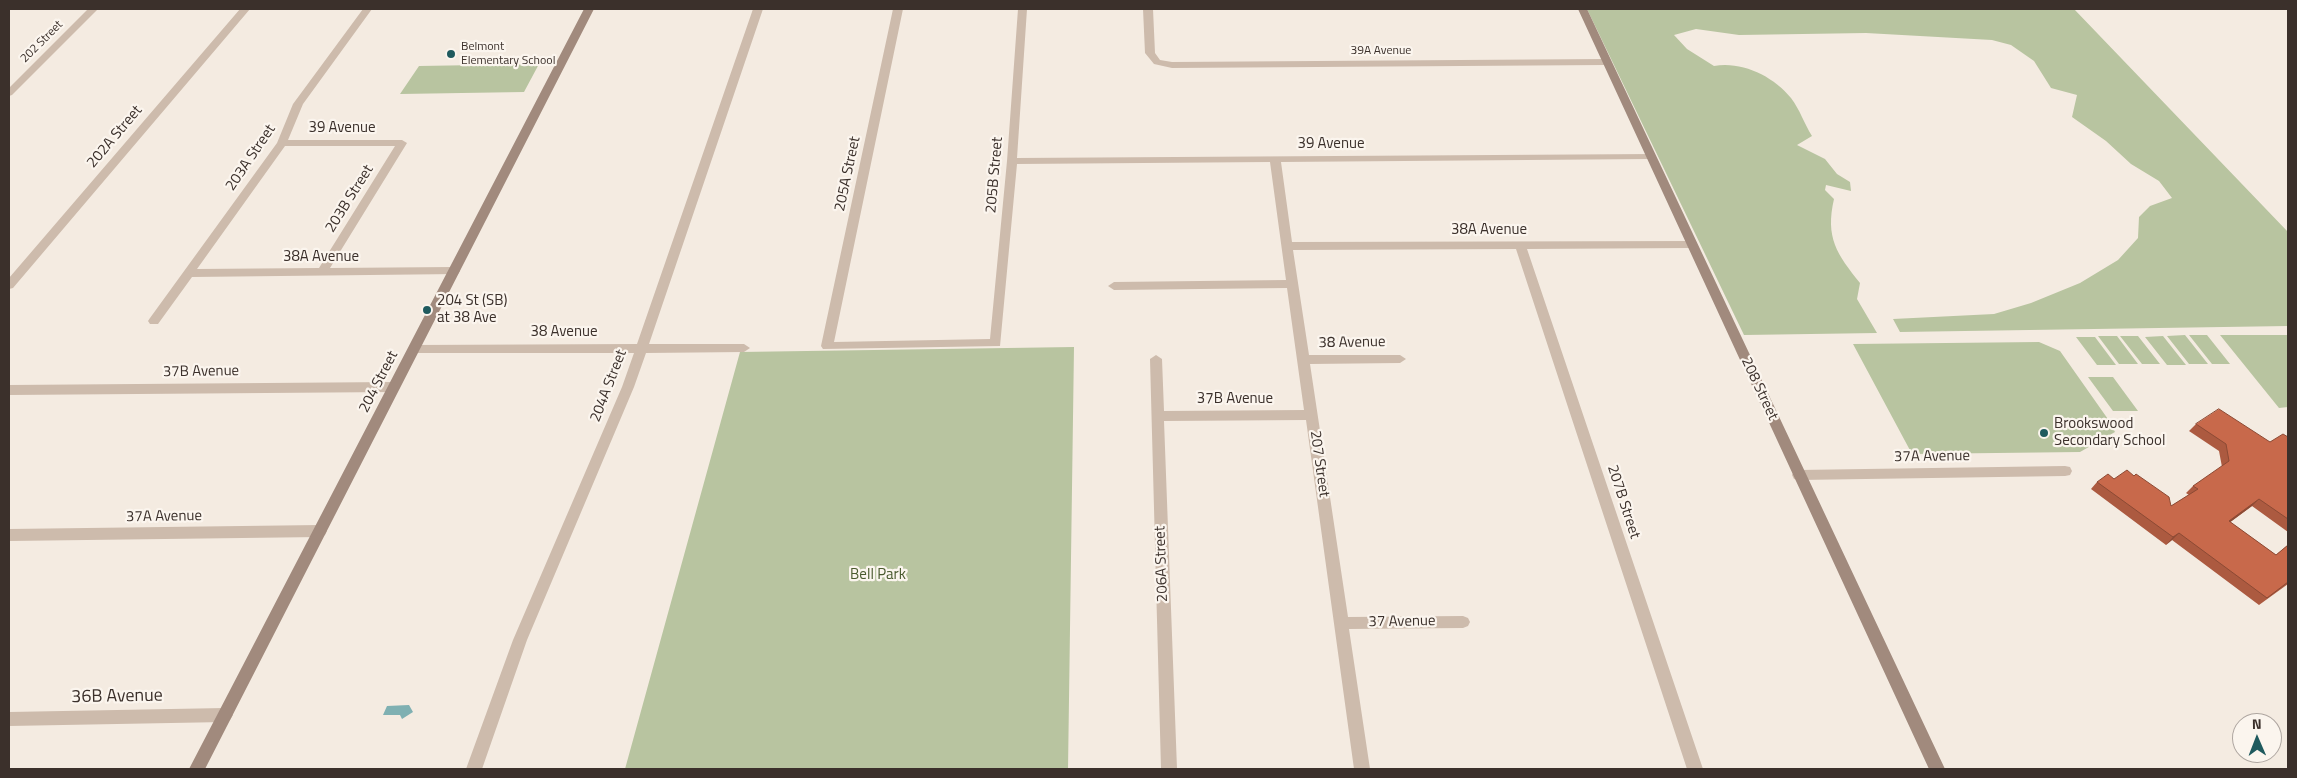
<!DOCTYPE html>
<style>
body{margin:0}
#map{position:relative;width:2297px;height:778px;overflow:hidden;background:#f4ebe1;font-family:"Titillium Web",sans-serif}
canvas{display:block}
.frame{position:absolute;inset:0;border:10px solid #3b302b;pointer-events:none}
.north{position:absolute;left:2232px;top:713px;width:50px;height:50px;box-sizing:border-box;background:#fbf5ee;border:1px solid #aea6a0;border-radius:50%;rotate:359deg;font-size:14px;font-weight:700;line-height:20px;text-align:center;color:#3b302b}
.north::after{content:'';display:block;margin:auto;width:18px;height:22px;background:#1f5a5e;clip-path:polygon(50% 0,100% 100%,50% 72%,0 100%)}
</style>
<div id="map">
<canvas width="2297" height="778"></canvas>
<div class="frame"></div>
<div class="north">N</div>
</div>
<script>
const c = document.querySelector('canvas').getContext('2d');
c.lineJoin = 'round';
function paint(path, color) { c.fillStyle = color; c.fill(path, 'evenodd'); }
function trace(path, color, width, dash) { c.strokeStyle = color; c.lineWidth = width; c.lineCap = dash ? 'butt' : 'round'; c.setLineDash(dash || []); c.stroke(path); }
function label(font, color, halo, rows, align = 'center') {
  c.font = font + ' "Titillium Web",sans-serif'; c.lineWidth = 4.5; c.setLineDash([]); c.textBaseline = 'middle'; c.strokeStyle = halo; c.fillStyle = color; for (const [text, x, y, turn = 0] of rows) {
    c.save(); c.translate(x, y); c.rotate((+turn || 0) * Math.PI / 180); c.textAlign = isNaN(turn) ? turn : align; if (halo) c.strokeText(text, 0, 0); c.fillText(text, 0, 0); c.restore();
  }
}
paint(new Path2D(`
 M1587,9H2074L2288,232V326L1900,332L1893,319L1994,314L2031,303L2080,283L2118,260L2138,238L2139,217L2150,206L2172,198L2159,181L2131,164L2106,141L2072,117L2077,95L2051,88L2034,61L2011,45L1992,40L1866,33L1739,35L1696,29L1674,35L1687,49L1714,66C1742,61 1773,76 1791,98C1800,110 1804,123 1812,136L1797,145L1825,159L1837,174L1850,182L1851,191L1826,185L1825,190L1834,199C1825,238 1837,254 1860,283L1857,299L1877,333L1744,335Z
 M539,64L524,92L400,94L419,66Z
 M2185,335L2208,364H2189L2167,336Z
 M2189,335H2207L2230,364H2212Z
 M2288,335V407L2279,408L2220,335Z
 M2098,336H2117L2138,364H2119Z
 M2120,336H2138L2160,364H2142Z
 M2163,336L2186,365H2167L2145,337Z
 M2076,337H2095L2116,365H2097Z
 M2039,342L2060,351L2110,422L2115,432L2080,452L1912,454L1853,344Z
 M1074,347L1068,769H625L740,352Z
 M2088,377H2113L2138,411H2113Z`), '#b8c4a0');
paint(new Path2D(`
 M409,705L413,712L402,719L400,715H383L387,706Z`), '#7fb0b2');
paint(new Path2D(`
 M88,9H98L12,95L9,96V88Z
 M240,9H250L13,288L9,289V278Z
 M363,9H372L303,104L288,140H402L407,143L330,268L454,267L460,271L458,274L192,277L158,324H150L148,321L150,318L277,143L293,104ZM285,146H395L319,268L197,269Z
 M753,9H763L649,344H744L750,348L744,352L646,353L634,387L527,640L482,769H466L513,640L622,387L634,353H414L408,349L414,345L637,344Z
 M893,9H903L834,342L990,339L1007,161L1018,9H1027L1017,158L1654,154L1655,156L1650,159L1281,162L1292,242L1694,241L1696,244L1690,248L1527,249L1703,769H1687L1516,249L1293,250L1309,355H1400L1406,359L1400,363L1310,364L1348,617L1463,616L1468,618L1470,622L1468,626L1463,628L1349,629L1370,769H1354L1306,420L1164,421L1177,769H1161L1150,359L1156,355L1162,359L1164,411L1304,410L1287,288L1114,290L1108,286L1114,282L1286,280L1270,162L1017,164L1000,346L823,349L821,346Z
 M1143,9H1153L1155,53L1160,60L1172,62L1605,59L1610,62L1605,65L1172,68L1154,64L1145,53Z
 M394,382L400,387L394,392L9,395V385Z
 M2065,466L2070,467L2072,471L2070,475L2065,476L1799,480L1794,479L1792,475L1794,471L1799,470Z
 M320,525L325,527L327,531L325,535L320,537L9,541V529Z
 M225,708L230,710L233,715L230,720L225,722L9,726V712Z`), '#cdbbac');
paint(new Path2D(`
 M584,9H594L205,769H189Z
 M1578,9H1587L1945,769H1929Z`), '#a18a7d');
paint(new Path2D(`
 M2196,424L2270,442L2288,437V532L2252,506L2230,522L2276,555L2288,545V584L2259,605L2172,540L2166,545L2091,489L2097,482L2114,479L2171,506L2189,495L2186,493L2193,486L2222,467L2219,451L2189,431Z`), '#ac5a40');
paint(new Path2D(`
 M2259,499L2252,506L2221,529L2229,521Z
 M2179,533L2172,540L2166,545L2173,537Z`), '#8c4a34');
const building = new Path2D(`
 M2219,409L2270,442L2283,434L2288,437V519L2259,499L2229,521L2276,555L2288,545V582L2267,598L2179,533L2173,537L2097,482L2108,474L2114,479L2127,470L2134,476L2136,474L2169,497L2171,506L2198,489L2193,486L2229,461L2226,444L2196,424Z`);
paint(building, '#c8694b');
trace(building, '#8c4a34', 1);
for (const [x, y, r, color] of [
 [451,54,5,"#1f5a5e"],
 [427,310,5,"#1f5a5e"],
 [2044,433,5,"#1f5a5e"]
]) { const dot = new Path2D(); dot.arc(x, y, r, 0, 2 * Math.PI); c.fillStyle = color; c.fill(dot); trace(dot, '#fbf5ee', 2); }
label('12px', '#3b302b', '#fbf5ee', [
 ["202 Street",42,42,-45],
 ["39A Avenue",1381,51]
]);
label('12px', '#3b302b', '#fbf5ee', [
 ["Belmont",461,47],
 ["Elementary School",461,61]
], 'left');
label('15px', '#3b302b', '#fbf5ee', [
 ["39 Avenue",342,128],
 ["202A Street",115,137,-50],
 ["39 Avenue",1331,144],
 ["203A Street",251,158,-56],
 ["205A Street",848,174,-78],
 ["205B Street",995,175,-85],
 ["203B Street",350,199,-58],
 ["38A Avenue",1489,230],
 ["38A Avenue",321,257],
 ["38 Avenue",564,332],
 ["38 Avenue",1352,343,-1],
 ["37B Avenue",201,372,-1],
 ["204 Street",379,382,-63],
 ["204A Street",609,386,-69],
 ["208 Street",1759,389,65],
 ["37B Avenue",1235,399],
 ["37A Avenue",1932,457,-1],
 ["207 Street",1319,464,82],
 ["207B Street",1623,502,72],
 ["37A Avenue",164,517,-1],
 ["206A Street",1162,564,-92],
 ["37 Avenue",1402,622,-1]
]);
label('15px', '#3b302b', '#fbf5ee', [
 ["204 St (SB)",437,301],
 ["at 38 Ave",437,318],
 ["Brookswood",2054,424],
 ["Secondary School",2054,441]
], 'left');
label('15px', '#4a5a2e', '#fbf5ee', [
 ["Bell Park",878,575]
]);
label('18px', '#3b302b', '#fbf5ee', [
 ["36B Avenue",117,697,-1]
]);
</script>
